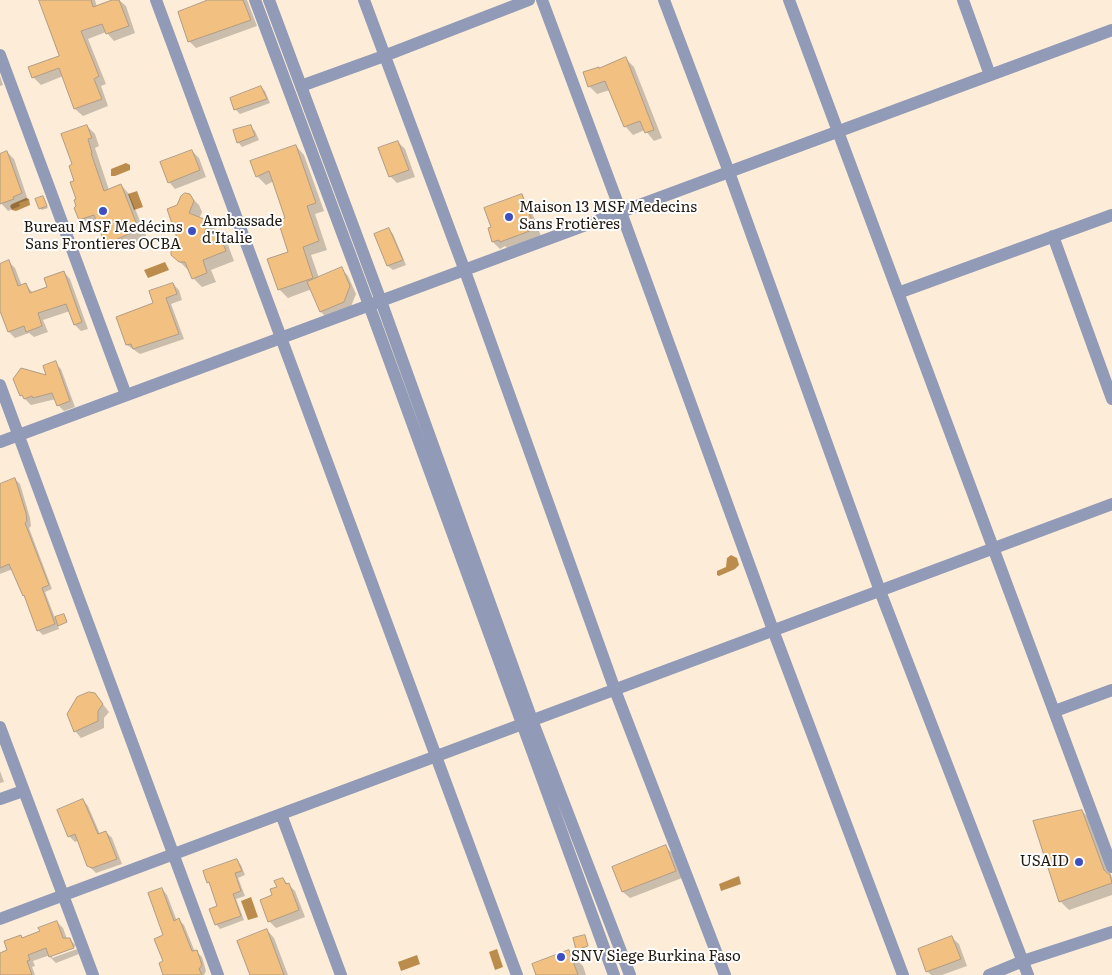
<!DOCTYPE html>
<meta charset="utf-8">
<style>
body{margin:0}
canvas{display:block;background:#fdecd7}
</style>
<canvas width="1112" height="975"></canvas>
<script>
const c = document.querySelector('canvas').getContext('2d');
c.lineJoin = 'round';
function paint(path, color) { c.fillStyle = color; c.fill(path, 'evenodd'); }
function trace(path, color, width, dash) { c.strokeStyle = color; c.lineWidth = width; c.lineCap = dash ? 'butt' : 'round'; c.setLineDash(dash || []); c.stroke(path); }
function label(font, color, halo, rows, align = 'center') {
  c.font = font + ' Literata,serif'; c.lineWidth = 4; c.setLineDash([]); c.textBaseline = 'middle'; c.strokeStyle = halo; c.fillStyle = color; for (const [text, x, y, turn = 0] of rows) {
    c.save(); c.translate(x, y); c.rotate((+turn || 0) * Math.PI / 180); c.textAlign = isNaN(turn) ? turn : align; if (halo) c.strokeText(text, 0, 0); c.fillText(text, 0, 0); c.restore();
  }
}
paint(new Path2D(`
 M126,163L130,165V170L115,176H111V169Z
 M137,191L143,207L134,210L128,194Z
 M26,198L29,199L30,205L16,211L12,210L10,206L12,204Z
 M165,262L169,270L148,278L144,270Z
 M731,555L737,558L739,565L735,569L719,576L717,575V571L726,567L727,558Z
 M739,876L741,884L721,891L719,884Z
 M251,897L258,917L248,920L241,901Z
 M497,949L503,967L495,970L489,952Z
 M417,955L420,964L401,971L398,962Z`), '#bb8c4c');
paint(new Path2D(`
 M40,0H95L97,7L119,0L126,6L135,33L114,41L106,32L88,39L106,84L101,86L108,106L83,116L75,109L63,76L41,85L33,77L61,56Z
 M209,0H247L257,26L196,48L189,41Z
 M626,59L634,67L662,138L654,141L645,130L633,135L625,126L610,90L597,94L589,86L599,69Z
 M0,76L3,85L0,86Z
 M261,87L265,91L270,103L240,114L235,109Z
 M87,126L95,134L99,146L95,148L109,190L121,185L129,194L147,238L115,251L106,243L99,224L88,228L80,220L75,208L78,207V200L74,165Z
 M251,127L255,131L259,140L242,147L238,142Z
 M398,142L405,149L415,177L397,183L390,176Z
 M296,146L304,155L324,211L315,214L327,250L311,255L319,278L342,269L348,276L356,294L350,309L327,318L321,312L312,289L288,298L279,289L290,253L287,219L274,181L266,185L257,176Z
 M192,151L199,158L206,177L175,189L169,182Z
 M7,152L14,159L28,200L19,203L20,206L8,211L0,202V155Z
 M189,195L199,205L202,212L199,219L208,222L217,231L215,237L219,236L228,245L234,261L211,270L216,282L202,287L193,278L189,271L173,255L179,238L178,206Z
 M521,196L528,202L541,236L507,248L505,246L500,249L493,242L490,228Z
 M43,197L48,208L42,210L40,208Z
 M389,229L393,234L406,265L393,270L388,266L376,235Z
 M9,262L15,268L22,286L26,285L33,293L48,288L64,272L70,279L88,329L81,331L75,325L70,311L43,320L48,332L34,337L29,333L15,338L9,332L2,313L0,297V265Z
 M173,284L179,290L182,300L171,304L184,339L140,354L127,345L118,318L155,304Z
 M55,363L61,369L75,407L64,411L58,405L56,399L31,405L21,395L48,377Z
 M15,479L20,484L30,518L31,526L29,528L52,589L45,592L55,618L64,615L67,621L58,624L57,623L59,629L43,635L38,630L26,598L13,569L0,574V485Z
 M95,694L109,712L104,718V728L81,738L75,731Z
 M0,771L4,782L0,783Z
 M83,800L88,806L100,834L106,832L112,838L122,864L96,873L90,867L79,840L75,842L69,836L58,810Z
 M1082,811L1091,820L1112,877V895L1069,910L1060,901Z
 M666,847L673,854L682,878L630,898L623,892Z
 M237,860L241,865L245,875L238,878L245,896L236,899L244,920L220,929L216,924L219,906L212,886L208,882Z
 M283,879L295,891L305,917L276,928L269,921L274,896Z
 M162,889L167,895L177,921L179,920L184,925L195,952L196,951L202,957L206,971L204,975H164Z
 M57,922L63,928L67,939H70L76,946L52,955V958L77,949L79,954L56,963L50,957V955L33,961L35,966L32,967L35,975H0V954L9,951L21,936L23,939L41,932Z
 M267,930L274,938L288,975H251Z
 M952,938L959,944L967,966L942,975H931L927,971Z
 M569,952L583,966L586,975H537Z`), '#0003');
const building = new Path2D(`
 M39,0H91L93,7L112,0H119L129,26L106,34L102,24L81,31L99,76L94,79L102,99L74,109L59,68L32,78L28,67L59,56Z
 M208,0H243L251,20L188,42L178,12Z
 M626,57L654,130L645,133L640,121L624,127L605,81L588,87L583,72L599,67V68Z
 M261,86L267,99L234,110L230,98Z
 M87,125L92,138L88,139L92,153H91L104,191L121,184L139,230L105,244L94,215L79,220L74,208L76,206L74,200L76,199L70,182L74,181L69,166L72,164L61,134Z
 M251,125L255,136L237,143L233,130Z
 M398,141L409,170L389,177L378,148Z
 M296,145L316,203L307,206L319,241L303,247L313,278L278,290L267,259L288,252L278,221L285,218L269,171L256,177L250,161Z
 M192,150L200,170L168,183L160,162Z
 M7,151L22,193L13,197L14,199L0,204V154Z
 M185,193L190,194L194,201L189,213L209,221L201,241L219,234L226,251L203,260L207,273L192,279L185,262H179L171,255V249L177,238L167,209L177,205L181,196Z
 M522,194L535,229L500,242L499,240L492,242L488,228L491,227L484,208Z
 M43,196L47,206L39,209L35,199Z
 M389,228L403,260L387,266L374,234Z
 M9,260L18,286L26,283L30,293L47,287L44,278L64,271L82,322L74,325L66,304L38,313L42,326L26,332L24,326L8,332L0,311V264Z
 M342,267L350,286L344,302L320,312L307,282Z
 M173,283L177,294L166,298L179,334L133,349L131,344L126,345L116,317L153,303L149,291Z
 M56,361L70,401L57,406L52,393L33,398L32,396L24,399L22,395L20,396L13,379L21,368L46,375L43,366Z
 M15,478L26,513L27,521L25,523L49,585L42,588L55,624L37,631L24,595L23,596L9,564L0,568V484Z
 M64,614L67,622L58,626L55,617Z
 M89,692L95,693L103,704L98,711V721L74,732L67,714L77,697Z
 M83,799L98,834L106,831L117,859L92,868L87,866L75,834L68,837L57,810Z
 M1082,810L1104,870L1110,875L1112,883L1059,902L1033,821Z
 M666,845L676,871L622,892L612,867Z
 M237,859L242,871L235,873L241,891L233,894L241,916L215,925L209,909L217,906L209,882L207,883L203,871Z
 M283,878L286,884L289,883L299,910L268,922L260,900L272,895L270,889L277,887L274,881Z
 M162,888L174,921L179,918L192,951L197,950L202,965L199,969L202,975H163L159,963L163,961L154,939L163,935L148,893Z
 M57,921L63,938H70L74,948L49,957L46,948L28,955L30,960L27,961L32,975H0V953L7,950L4,941L21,935L22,938L40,931L38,928Z
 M267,929L284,975H250L237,941Z
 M585,935L588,946L576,950L573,938Z
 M952,936L961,959L926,972L918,949Z
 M569,950L578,975H536L532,964Z`);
paint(building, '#f2c080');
trace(building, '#b09c84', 1);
trace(new Path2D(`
 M156,0L517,975
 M255,0L369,305L614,975
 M269,0L381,301L532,720L630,975
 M364,0L465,271L615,690L725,975
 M542,0L621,212L773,630L903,975
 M664,0L729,172L880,591L1028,975
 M789,0L1112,867
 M963,0L990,75
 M0,55L126,395
 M301,86L384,56L529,0
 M1053,236L1112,399
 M898,293L1112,215
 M0,385L218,975
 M0,442L1112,30
 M1055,711L1112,690
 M0,727L93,975
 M0,799L23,791
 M281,814L341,975
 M0,919L1112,504
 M989,975L1023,961L1112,932`), '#919ab7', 12);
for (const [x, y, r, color] of [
 [103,211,5,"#3e4fc2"],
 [509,217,5,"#3e4fc2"],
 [192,231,5,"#3e4fc2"],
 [1079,862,5,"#3e4fc2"],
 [561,957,5,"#3e4fc2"]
]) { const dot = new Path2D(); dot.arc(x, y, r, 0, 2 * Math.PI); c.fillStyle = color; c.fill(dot); trace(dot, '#fff', 2); }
label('15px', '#20190f', '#fff', [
 ["Maison 13 MSF Medecins",519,208],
 ["Sans Frotières",519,225],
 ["Ambassade",202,222],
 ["d'Italie",202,239],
 ["Bureau MSF Medécins",103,228,"center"],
 ["Sans Frontieres OCBA",103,245,"center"],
 ["USAID",1069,862,"right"],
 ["SNV Siege Burkina Faso",571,957]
], 'left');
</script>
